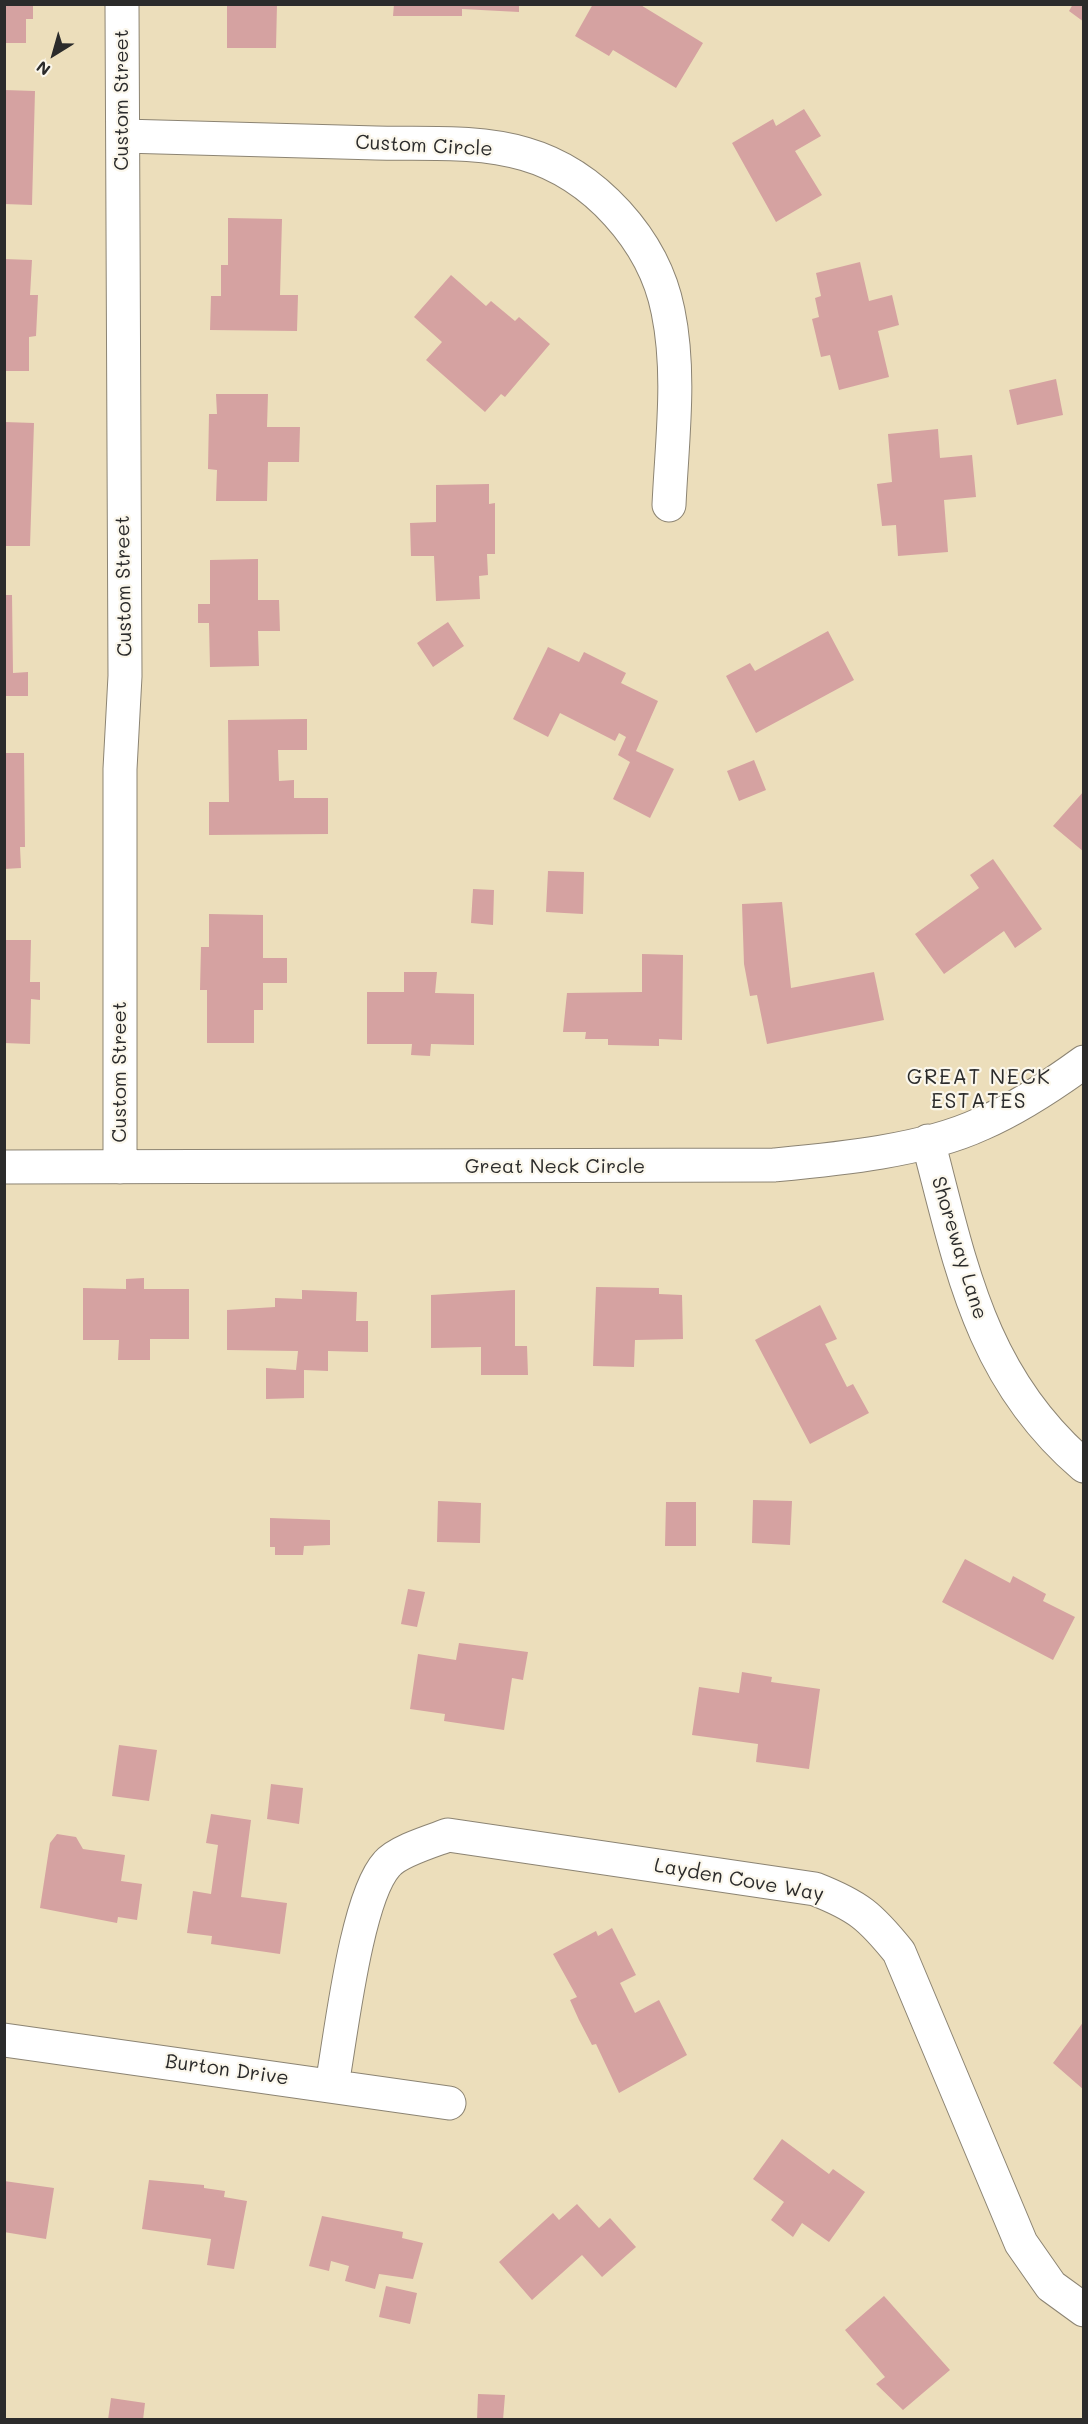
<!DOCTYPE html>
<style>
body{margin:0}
#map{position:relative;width:1088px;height:2424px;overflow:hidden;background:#ecdebb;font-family:Mali,sans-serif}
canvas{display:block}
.frame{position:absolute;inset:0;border:6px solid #2b2b2b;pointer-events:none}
.north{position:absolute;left:24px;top:24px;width:60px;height:60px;-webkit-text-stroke:4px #fbf7ec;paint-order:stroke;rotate:217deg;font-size:16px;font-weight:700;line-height:24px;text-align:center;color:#2b2b2b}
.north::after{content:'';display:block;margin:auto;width:21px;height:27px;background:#2b2b2b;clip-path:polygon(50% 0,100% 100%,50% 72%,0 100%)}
</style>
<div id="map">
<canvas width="1088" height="2424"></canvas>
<div class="frame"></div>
<div class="north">N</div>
</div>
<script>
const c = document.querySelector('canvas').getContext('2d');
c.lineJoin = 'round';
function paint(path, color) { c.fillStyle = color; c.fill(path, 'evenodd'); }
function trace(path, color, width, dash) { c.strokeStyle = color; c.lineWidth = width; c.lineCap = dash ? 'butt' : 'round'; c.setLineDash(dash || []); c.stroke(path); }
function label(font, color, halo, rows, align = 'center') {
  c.font = font + ' Mali,sans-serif'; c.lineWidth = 4.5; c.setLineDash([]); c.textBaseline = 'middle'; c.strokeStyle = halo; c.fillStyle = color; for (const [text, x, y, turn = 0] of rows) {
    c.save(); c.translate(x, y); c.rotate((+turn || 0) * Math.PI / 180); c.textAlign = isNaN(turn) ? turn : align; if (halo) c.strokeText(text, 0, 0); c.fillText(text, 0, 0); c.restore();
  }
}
paint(new Path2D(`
 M4,4H33V19H26V43H4Z
 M227,4H277L276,48H227Z
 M394,4H519V12L462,9V16H393Z
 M593,4H639L703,43L676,88L613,50L609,56L575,36Z
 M1073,4H1084V22L1069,11Z
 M4,90L35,91L32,205L4,204Z
 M804,109L821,136L795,151L822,195L776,222L732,143L773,119L776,126Z
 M228,218L282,219L280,295H298L297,331L210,330L211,296H221V265H228Z
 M4,259L32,260L30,295H38L36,336L29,337V371H4Z
 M860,262L869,301L892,295L899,325L878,331L889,377L839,390L830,355L821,357L812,319L819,317L815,298L821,296L816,273Z
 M451,275L486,306L491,301L515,321L519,317L550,344L505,397L501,394L485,412L426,360L442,342L414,317Z
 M1056,379L1063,415L1017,425L1009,390Z
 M216,394H268L267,427H300L299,462H268L267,501H216L217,470L208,469L209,414H217Z
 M4,422L34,423L30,546H4Z
 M938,429L940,458L972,455L976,497L944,500L948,552L898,556L896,525L882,526L877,484L892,482L888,434Z
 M489,484V504L495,503V554H487L488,575L479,576L480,599L436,601L434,556H411L410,523L436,522V485Z
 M258,559V600H279L280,631H258L259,666L210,667L209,623H198V604H210V560Z
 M4,595H12L13,673L28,672V696H4Z
 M448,622L464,646L433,667L417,643Z
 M828,631L854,680L756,733L726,676L750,663L755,671Z
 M548,647L579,662L584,652L626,673L621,683L658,701L636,751L674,769L650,818L613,799L630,762L618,755L626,737L619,733L615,741L560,713L548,737L513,719Z
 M307,719V750H278L279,781L294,780V798H328V834L209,835V802H229L228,720Z
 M4,753H24L25,847H20L21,868L4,869Z
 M754,760L766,790L739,801L727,771Z
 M1084,791V852L1053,826Z
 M993,859L1042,929L1015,948L1004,931L944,974L915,934L979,888L970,875Z
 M548,871L584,872L583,914L546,912Z
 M473,889L494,890L493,925L471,923Z
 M782,902L791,988L874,972L884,1020L767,1044L757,995L750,996L744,964L742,904Z
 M209,914L263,915V958H287V983H263V1010H254V1043H207V990H200L201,947H209Z
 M4,940H31L30,982H40V1000L31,999L30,1044L4,1043Z
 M642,954L683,955L682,1040L659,1039V1046L608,1045V1039H585L586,1032H563L567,993L642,992Z
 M404,972H437L435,993L474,994V1045L431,1044L430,1056L411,1055L412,1044H367V992H404Z
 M144,1278V1289H189V1339H150V1360H118L119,1340H83V1288L126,1289V1279Z
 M596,1287L659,1288V1294L682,1295L683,1339L635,1340L634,1367L593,1366Z
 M302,1290L357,1292L356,1321H368V1352L328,1351V1371L304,1370V1398L266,1399V1368L296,1370L298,1351L227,1350V1310L275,1307V1298L302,1299Z
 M515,1290V1346H527L528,1375H481V1347L431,1348V1295Z
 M820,1305L837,1339L825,1344L847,1387L853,1384L869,1413L810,1444L755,1340Z
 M753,1500L792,1501L790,1545L752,1543Z
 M438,1501L481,1503L480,1543L437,1542Z
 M666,1502H696V1546H665Z
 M270,1518L330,1520V1545L304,1546L303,1555H275V1547H270Z
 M965,1559L1010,1583L1013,1576L1046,1594L1043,1601L1075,1617L1053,1660L942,1602Z
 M408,1589L425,1592L417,1627L401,1624Z
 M459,1643L528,1652L523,1680L512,1678L504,1730L444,1721L445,1714L410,1709L418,1654L456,1660Z
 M742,1672L772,1677L771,1682L820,1689L809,1769L756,1762L758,1744L692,1735L699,1687L739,1693Z
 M119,1745L157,1750L149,1801L112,1796Z
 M271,1784L303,1788L299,1824L267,1819Z
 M211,1814L251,1820L241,1897L287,1903L280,1954L211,1944L212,1936L187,1933L193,1891L211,1894L218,1845L206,1843Z
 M57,1834L76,1837L83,1849L125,1855L121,1881L142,1884L137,1920L118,1917L117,1923L40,1908L50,1843Z
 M612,1928L636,1975L620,1983L635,2013L659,2000L687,2055L619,2093L596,2044L592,2045L579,2020L570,2000L577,1997L553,1954L596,1931L598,1936Z
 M1084,2021V2090L1053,2063Z
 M782,2139L829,2174L833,2169L865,2192L829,2242L802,2223L793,2237L771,2220L784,2202L753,2179Z
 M149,2180L204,2185V2188L225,2191L224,2197L247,2201L234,2269L207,2265L211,2239L142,2229Z
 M4,2181L54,2188L46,2239L4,2232Z
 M577,2204L599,2228L610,2218L636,2247L602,2277L582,2255L532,2300L499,2262L553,2213L559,2220Z
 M322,2216L403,2232L402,2238L423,2243L413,2279L379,2274L375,2289L345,2281L349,2266L331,2261L329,2271L309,2266Z
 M386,2286L417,2293L410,2324L379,2317Z
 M884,2296L950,2370L903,2410L876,2384L885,2377L845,2330Z
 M478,2394L505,2395L503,2420H477Z
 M111,2398L145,2403L143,2420H108Z`), '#d5a2a1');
const minor = new Path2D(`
 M123,136C208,138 292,140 376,143C425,144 478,140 525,154C594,174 654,240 668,311C681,374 672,440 669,505
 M928,1141C961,1266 980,1377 1084,1466
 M4,1167L774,1165C837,1159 923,1151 981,1124C1018,1108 1051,1086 1084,1062
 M120,1167V769L125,676L122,4
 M4,2040L449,2103
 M332,2085C341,2035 356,1898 387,1864C398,1851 432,1841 448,1835L815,1889C858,1906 870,1916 899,1952L1021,2243L1051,2286L1084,2310`);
trace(minor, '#8c8473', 35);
trace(minor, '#fff', 33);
label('20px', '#2b2b2b', '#fbf7ec', [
 ["Custom Street",122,100,-90],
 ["Custom Circle",424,146,3],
 ["Custom Street",124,586,-91],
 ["Custom Street",120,1072,-90],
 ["Great Neck Circle",555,1167],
 ["Shoreway Lane",959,1248,73],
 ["Layden Cove Way",739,1880,10],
 ["Burton Drive",227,2070,8]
]);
c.letterSpacing = '1.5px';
label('21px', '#2b2b2b', '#fbf7ec', [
 ["GREAT NECK",979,1078],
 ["ESTATES",979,1102]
]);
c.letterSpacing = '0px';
</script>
